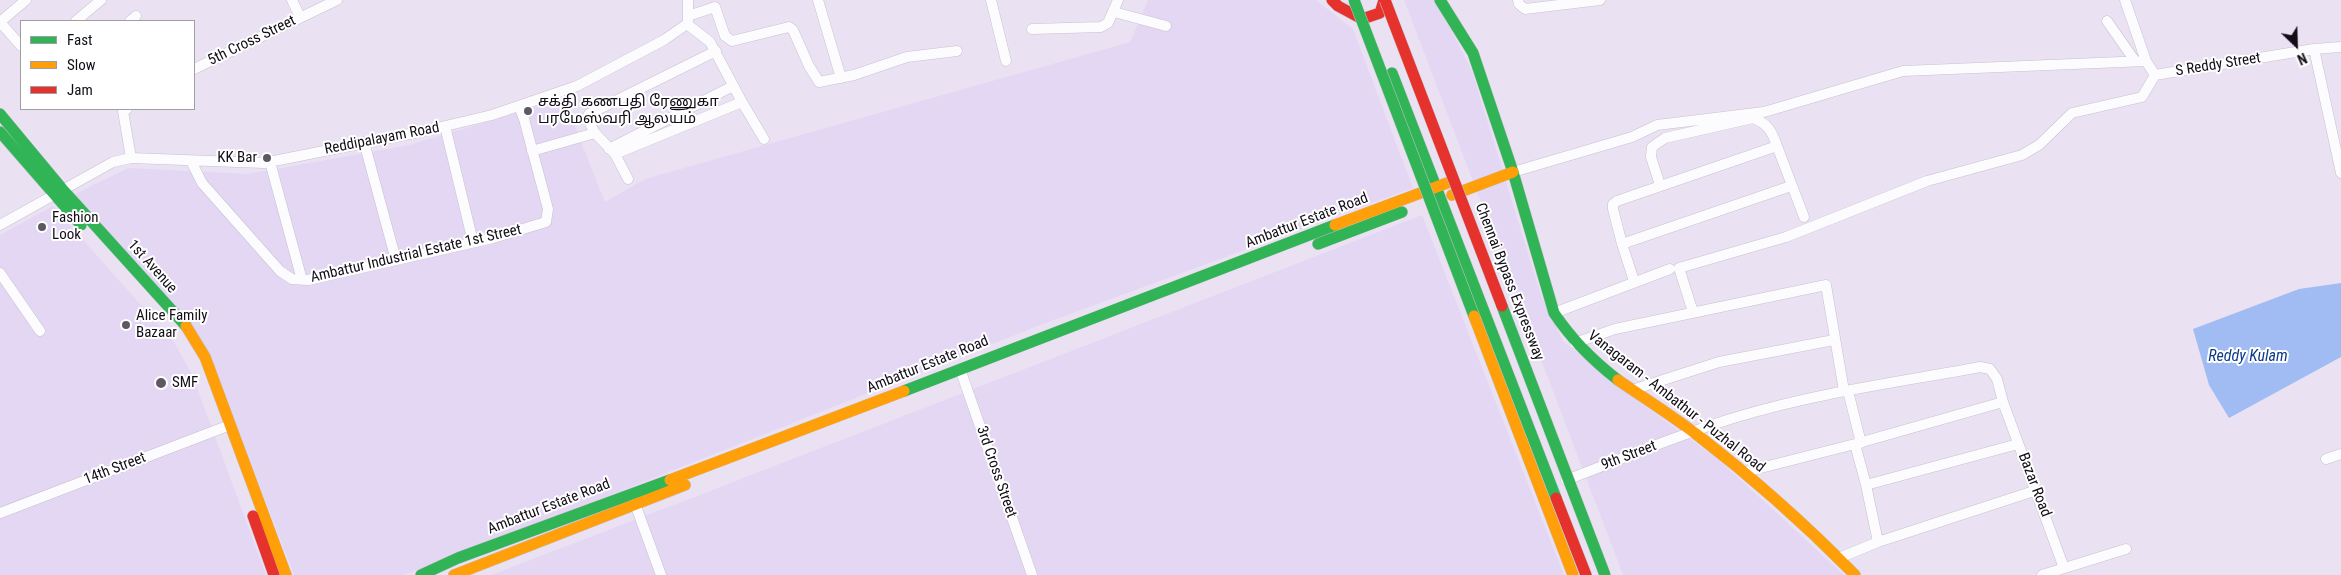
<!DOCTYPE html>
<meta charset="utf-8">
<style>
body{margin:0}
#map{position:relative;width:2341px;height:575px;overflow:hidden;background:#eae2f3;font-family:"Roboto Condensed",sans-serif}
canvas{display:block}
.legend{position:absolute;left:20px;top:20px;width:175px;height:90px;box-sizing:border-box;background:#fff;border:1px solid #a09ea2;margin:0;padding:6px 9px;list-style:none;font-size:15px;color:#120d17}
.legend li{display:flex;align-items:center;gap:10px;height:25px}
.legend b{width:25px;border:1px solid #a09ea2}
.north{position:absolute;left:2271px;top:20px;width:50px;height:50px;-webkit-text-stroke:4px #fff;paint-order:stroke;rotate:156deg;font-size:14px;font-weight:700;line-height:20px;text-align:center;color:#120d17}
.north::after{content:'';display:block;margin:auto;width:18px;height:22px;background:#120d17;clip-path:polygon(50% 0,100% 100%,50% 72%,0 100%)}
</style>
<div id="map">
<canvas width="2341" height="575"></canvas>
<ul class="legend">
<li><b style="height:6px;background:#30b455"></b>Fast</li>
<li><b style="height:6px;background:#ff9f0a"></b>Slow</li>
<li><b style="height:6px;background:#e5322d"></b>Jam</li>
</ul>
<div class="north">N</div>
</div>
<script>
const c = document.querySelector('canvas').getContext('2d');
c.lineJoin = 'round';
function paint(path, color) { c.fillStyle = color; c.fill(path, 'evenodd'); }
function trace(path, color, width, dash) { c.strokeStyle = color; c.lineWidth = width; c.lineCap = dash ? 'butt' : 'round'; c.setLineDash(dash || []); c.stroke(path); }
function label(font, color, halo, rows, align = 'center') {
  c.font = font + ' "Roboto Condensed","Noto Sans Tamil",sans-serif'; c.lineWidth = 4; c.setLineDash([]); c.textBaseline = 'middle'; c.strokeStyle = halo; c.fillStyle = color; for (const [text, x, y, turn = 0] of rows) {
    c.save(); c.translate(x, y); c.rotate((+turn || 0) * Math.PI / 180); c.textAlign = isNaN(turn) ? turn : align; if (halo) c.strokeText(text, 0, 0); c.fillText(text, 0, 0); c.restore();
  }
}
paint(new Path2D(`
 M1148,0H1316L1353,29L1413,188L1043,324L451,558L403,575H294L208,352L75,194L128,168L248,174L409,145L564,99L605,202L645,179L1130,42Z
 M1404,0H1436L1472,71L1541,295L1563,341L1623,390L1719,460L1844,575H1623Z
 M53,206L174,342L192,374L266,575H0V235Z
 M1422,215L1564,575H491L702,494Z`), '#e4d7f4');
paint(new Path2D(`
 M2341,283V357L2229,418L2209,385L2193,329L2299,289Z`), '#a1bcf3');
const street = new Path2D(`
 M292,0L300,17
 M818,0L841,78
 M991,0L1006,61
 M1518,0L1519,4L1525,9L1600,0
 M2125,0L2146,61L2155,75
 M1114,12L1166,26
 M688,16L715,7L725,36L732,41L789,27L793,30L809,66L819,82L854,75L907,57L957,51
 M76,21L101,0
 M130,21L136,16
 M688,21V0
 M2107,21L2135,61
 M1032,29L1101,27L1108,23L1118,0
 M21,46L0,22L26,0
 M2314,49L2341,173
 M194,69L337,0
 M2155,75L2314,49L2341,47
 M742,102L764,139
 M127,109L123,111L131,158
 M445,126L473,242
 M595,133L587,118L589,114L716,51
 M364,142L396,260
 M609,149L733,86
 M532,151L595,133L615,154L742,102L710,42L687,24
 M615,154L628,179
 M191,161L202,183L280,271L292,279L308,280L493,238L546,222L548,209L524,119L519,106
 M270,162L302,280
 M1513,172L1632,137L1657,125L1764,112L1903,71L2146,61
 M1660,185L1651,157L1652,147L1665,138L1753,118C1768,124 1772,131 1777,146
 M0,225L113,162L131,158L264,163L424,131L492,115L577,86L664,40L687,24
 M1622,244L1613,209V204L1617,201L1777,146L1804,217
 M0,273L40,331
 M1634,281L1622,244L1791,186
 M1693,312L1679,268L1786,237L1927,181L2022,155L2039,145L2072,113L2142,97L2155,75
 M1554,313L1670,269
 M1575,343L1615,329L1826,285L1844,391
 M960,369L1032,575
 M1632,390L1719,362L1834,340
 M1848,391L1861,443
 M1855,444L1866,485L1878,542
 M2326,459L2341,454
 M1745,472L1855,444L2003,402
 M1566,480C1622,459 1679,434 1737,417C1816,393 1899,382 1980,367L1990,369L1997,379L2003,402L2064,568
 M1866,485L2018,444
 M634,501L661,575
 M0,513L230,425
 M1839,558L1878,542L2037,490
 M2042,575L2126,549`);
const fast = new Path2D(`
 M1440,0L1473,53L1513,172L1554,313C1572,340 1592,360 1618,380
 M1392,73L1556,498
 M0,114L64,191L186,326
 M0,132L81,225
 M1318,244L1402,212
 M904,391L1335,225
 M421,575L458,558L670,480`);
const slow = new Path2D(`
 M1452,195L1513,172
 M1335,225L1447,183
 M186,326L205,357L286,575
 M1618,380C1644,398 1671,415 1696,434C1752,477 1805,524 1855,575
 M670,480L904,391
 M454,575L685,485`);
const jam = new Path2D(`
 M1332,0L1338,6L1362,19L1380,13L1384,0
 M1556,498L1586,575
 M253,516L274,575`);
trace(street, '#c6c1cd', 11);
trace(fast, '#c6c1cd', 12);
trace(slow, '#c6c1cd', 12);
trace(jam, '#c6c1cd', 12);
trace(street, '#fcfbfd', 10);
trace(fast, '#30b455', 11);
trace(slow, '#ff9f0a', 11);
trace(jam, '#e5322d', 11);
const fastBridge = new Path2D(`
 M1354,0L1474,316
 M1502,306L1605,575`);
const slowBridge = new Path2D(`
 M1474,316L1573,575`);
const jamBridge = new Path2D(`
 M1385,0L1502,306`);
trace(fastBridge, '#c8c4cd', 12, []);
trace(slowBridge, '#c8c4cd', 12, []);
trace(jamBridge, '#c8c4cd', 12, []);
trace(fastBridge, '#30b455', 11);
trace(slowBridge, '#ff9f0a', 11);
trace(jamBridge, '#e5322d', 11);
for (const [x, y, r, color] of [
 [528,111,5,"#5e5864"],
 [267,158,5,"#5e5864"],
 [42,227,5,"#5e5864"],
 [126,325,5,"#5e5864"],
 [161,383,6,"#5e5864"]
]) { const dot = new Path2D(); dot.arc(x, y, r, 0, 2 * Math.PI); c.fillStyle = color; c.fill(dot); trace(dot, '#fff', 2); }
label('15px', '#120d17', '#fff', [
 ["5th Cross Street",252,41,-26],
 ["S Reddy Street",2218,65,-9],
 ["Reddipalayam Road",382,139,-11],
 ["Ambattur Estate Road",1307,221,-21],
 ["Ambattur Industrial Estate 1st Street",416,254,-13],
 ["1st Avenue",152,267,48],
 ["Chennai Bypass Expressway",1509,282,69],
 ["Ambattur Estate Road",928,365,-22],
 ["Vanagaram - Ambathur - Puzhal Road",1676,402,38],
 ["9th Street",1629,456,-21],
 ["14th Street",115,469,-21],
 ["3rd Cross Street",996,472,71],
 ["Bazar Road",2034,485,69],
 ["Ambattur Estate Road",549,507,-21]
]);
label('15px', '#120d17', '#fff', [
 ["சக்தி கணபதி ரேணுகா",538,102],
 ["பரமேஸ்வரி ஆலயம்",538,119],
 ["KK Bar",257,158,"right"],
 ["Fashion",52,218],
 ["Look",52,235],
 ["Alice Family",136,316],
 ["Bazaar",136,333],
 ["SMF",172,383]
], 'left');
label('italic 16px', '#0c398a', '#fff', [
 ["Reddy Kulam",2248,357]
]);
</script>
